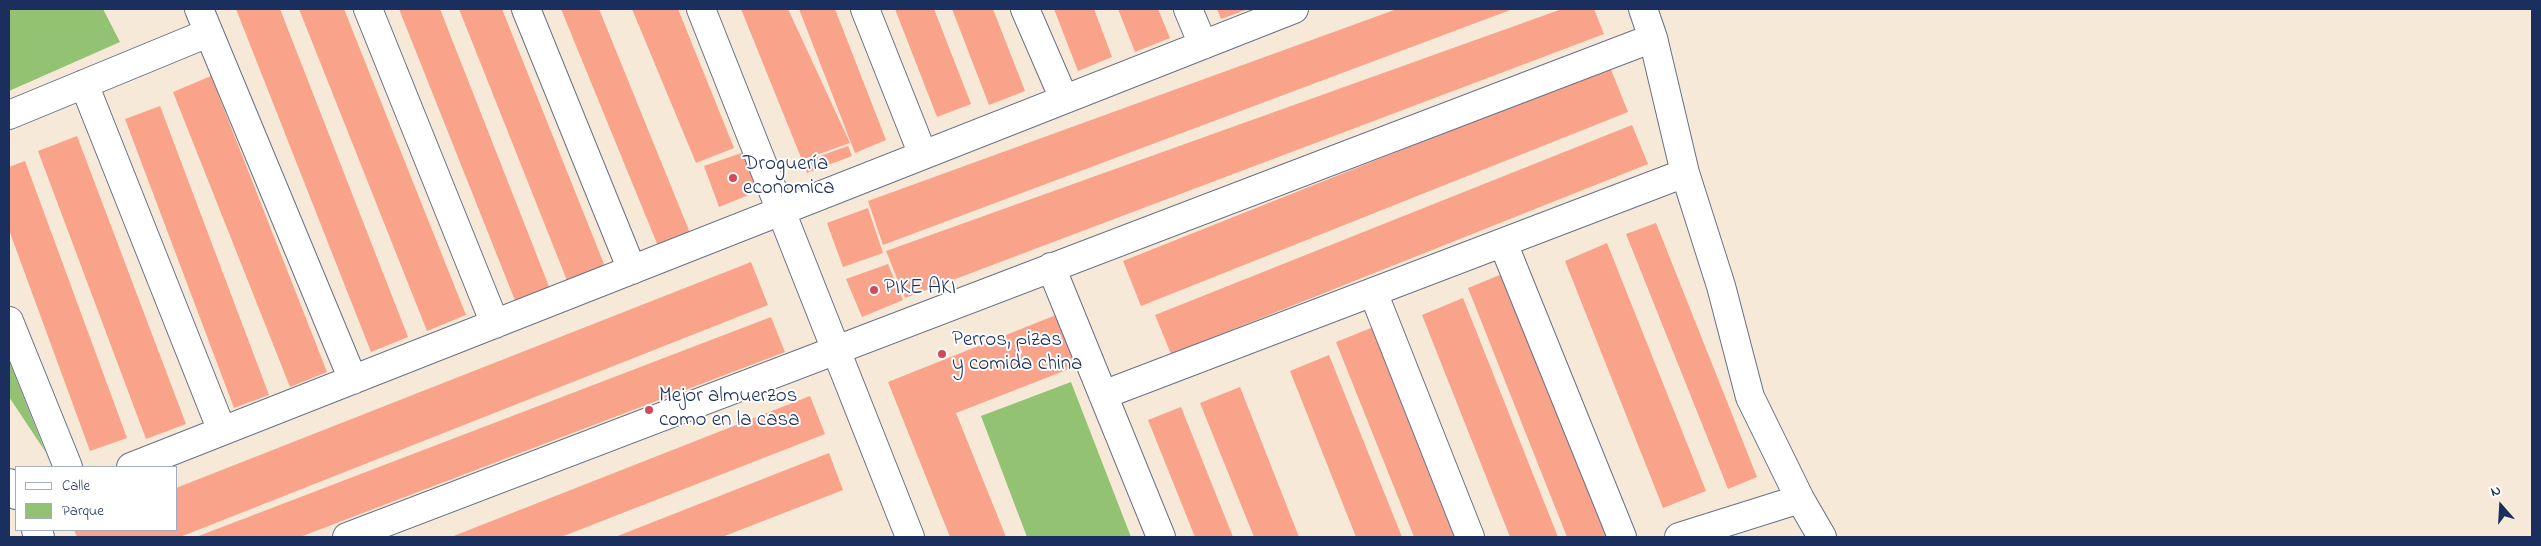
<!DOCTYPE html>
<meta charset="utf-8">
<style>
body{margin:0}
#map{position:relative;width:2541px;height:546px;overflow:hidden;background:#f7e9d7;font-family:"Indie Flower",sans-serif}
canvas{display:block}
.frame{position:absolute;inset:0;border:10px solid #1b2f5e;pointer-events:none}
.legend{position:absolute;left:15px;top:466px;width:162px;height:65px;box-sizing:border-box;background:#fff;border:1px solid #a4acbf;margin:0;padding:6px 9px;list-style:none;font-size:15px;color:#1b2f5e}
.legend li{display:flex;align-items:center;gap:10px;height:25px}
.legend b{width:25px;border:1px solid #a4acbf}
.north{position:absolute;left:2476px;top:481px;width:50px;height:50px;-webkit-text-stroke:4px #fff;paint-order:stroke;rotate:341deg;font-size:14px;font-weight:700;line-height:20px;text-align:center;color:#1b2f5e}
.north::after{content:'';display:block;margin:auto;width:18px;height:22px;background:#1b2f5e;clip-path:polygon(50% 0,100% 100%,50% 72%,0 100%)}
</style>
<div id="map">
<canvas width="2541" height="546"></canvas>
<div class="frame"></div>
<ul class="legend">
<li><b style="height:6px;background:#fff"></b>Calle</li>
<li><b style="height:14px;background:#93c372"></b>Parque</li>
</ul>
<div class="north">N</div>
</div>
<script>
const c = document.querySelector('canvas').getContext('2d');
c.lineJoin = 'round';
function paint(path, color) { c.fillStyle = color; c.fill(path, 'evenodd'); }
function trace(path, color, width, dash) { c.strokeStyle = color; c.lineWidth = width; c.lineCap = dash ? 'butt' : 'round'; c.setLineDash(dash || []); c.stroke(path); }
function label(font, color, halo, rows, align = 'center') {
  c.font = font + ' "Indie Flower",sans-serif'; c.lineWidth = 4; c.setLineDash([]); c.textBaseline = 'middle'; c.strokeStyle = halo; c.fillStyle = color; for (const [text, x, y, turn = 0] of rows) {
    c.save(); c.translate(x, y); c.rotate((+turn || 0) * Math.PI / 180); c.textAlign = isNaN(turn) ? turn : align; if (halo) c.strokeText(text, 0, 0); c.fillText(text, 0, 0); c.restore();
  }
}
paint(new Path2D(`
 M9,9H103L120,42L9,91Z
 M9,361L45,451L9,397Z
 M1071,382L1131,537H1027L981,416Z`), '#93c372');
paint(new Path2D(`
 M236,9H280L408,337L371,352Z
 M299,9H344L466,315L427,331Z
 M399,9H440L550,289L516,303Z
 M459,9H502L606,269L568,283Z
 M561,9H599L690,233L658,246Z
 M632,9H678L734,148L696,163Z
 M741,9H788L850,143L802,160Z
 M799,9H835L886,140L855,153Z
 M895,9H934L971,104L937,117Z
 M952,9H993L1025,91L989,105Z
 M1054,9H1094L1112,57L1078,71Z
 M1118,9H1158L1170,38L1135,52Z
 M1217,9H1248L1221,19Z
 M1397,9H1513L883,245L868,201Z
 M1562,9H1594L1604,34L905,298L886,251Z
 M1610,67L1628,112L1141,306L1123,261Z
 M211,76L327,372L290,387L173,92Z
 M160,106L269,395L234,408L125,119Z
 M1632,125L1648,164L1171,354L1155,315Z
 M77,136L186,424L146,439L38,151Z
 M848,146L852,156L807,173L803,162Z
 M747,151L761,190L719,207L704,166Z
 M25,161L127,438L90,451L9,230V167Z
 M868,208L883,253L843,267L827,223Z
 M1656,223L1757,477L1728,489L1626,234Z
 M1607,243L1706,491L1663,508L1565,261Z
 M751,262L768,305L180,537H77L74,530H176V488Z
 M888,264L903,300L862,317L846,279Z
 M1507,272L1613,537H1567L1468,288Z
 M1463,298L1558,537H1510L1422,315Z
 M1061,313L1082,364L956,413L1006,537H950L888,382Z
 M771,317L785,352L300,537H196Z
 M1376,326L1460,537H1414L1336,342Z
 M1329,355L1402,537H1356L1290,371Z
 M1240,387L1299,537H1254L1200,403Z
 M810,396L825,434L561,537H451Z
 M1181,407L1233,537H1195L1148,420Z
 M829,453L843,490L722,537H615Z`), '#f9a38a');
const street = new Path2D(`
 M199,9L353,380
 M368,9L495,324
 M526,9L632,270
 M701,9L910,537
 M865,9L923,155
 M1025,9L1064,99
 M1188,9L1203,45
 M1643,9L1653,38L1685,173L1721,286L1750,397L1800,499L1822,537
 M84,84L222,431
 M9,115L208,33
 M1503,243L1622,537
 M1051,267L1161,537
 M1373,292L1470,537
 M9,321L68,467
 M1103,395L1685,173
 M131,467L1294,9
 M9,483L16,495
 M36,530L40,537
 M347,537L1653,38
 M1679,537L1800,499`);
trace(street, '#687088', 30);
trace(street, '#fff', 28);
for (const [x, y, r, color] of [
 [733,178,5,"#d1495b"],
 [874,290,5,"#d1495b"],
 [942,354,5,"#d1495b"],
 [649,410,5,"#d1495b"]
]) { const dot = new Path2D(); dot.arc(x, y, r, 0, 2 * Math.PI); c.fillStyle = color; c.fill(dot); trace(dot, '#fff', 2); }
label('21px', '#1b2f5e', '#fff', [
 ["Droguería",743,166],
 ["economica",743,190],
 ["PIKE AKI",884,290],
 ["Perros, pizas",952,342],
 ["y comida china",952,366],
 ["Mejor almuerzos",659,398],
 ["como en la casa",659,422]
], 'left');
</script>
